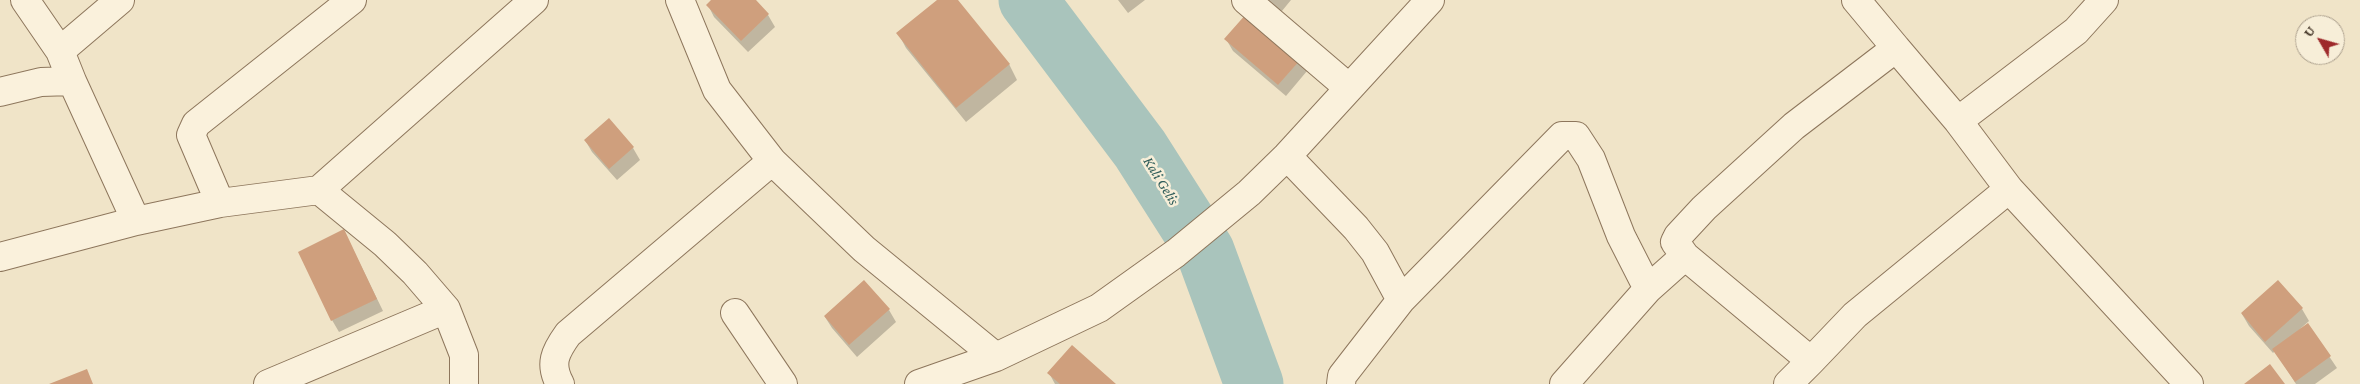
<!DOCTYPE html>
<style>
body{margin:0}
#map{position:relative;width:2360px;height:384px;overflow:hidden;background:#f0e4c8;font-family:"Crimson Pro",serif}
canvas{display:block}
.north{position:absolute;left:2295px;top:15px;width:50px;height:50px;box-sizing:border-box;background:#f7eed8;border:1px solid #ada18e;border-radius:50%;rotate:308deg;font-size:14px;font-weight:700;line-height:20px;text-align:center;color:#3d2e20}
.north::after{content:'';display:block;margin:auto;width:18px;height:22px;background:#9e2a2b;clip-path:polygon(50% 0,100% 100%,50% 72%,0 100%)}
</style>
<div id="map">
<canvas width="2360" height="384"></canvas>
<div class="north">U</div>
</div>
<script>
const c = document.querySelector('canvas').getContext('2d');
c.lineJoin = 'round';
function paint(path, color) { c.fillStyle = color; c.fill(path, 'evenodd'); }
function trace(path, color, width, dash) { c.strokeStyle = color; c.lineWidth = width; c.lineCap = dash ? 'butt' : 'round'; c.setLineDash(dash || []); c.stroke(path); }
function label(font, color, halo, rows, align = 'center') {
  c.font = font + ' "Crimson Pro",serif'; c.lineWidth = 5; c.setLineDash([]); c.textBaseline = 'middle'; c.strokeStyle = halo; c.fillStyle = color; for (const [text, x, y, turn = 0] of rows) {
    c.save(); c.translate(x, y); c.rotate((+turn || 0) * Math.PI / 180); c.textAlign = isNaN(turn) ? turn : align; if (halo) c.strokeText(text, 0, 0); c.fillText(text, 0, 0); c.restore();
  }
}
paint(new Path2D(`
 M713,0H754L768,15L775,27L748,52L714,17L708,5Z
 M939,0H957L1009,64L1017,80L966,122L906,48L898,33Z
 M1118,0H1145L1128,13Z
 M1255,0H1291L1277,17Z
 M1226,39L1300,60L1307,71L1286,96L1233,51Z
 M609,120L633,148L640,160L617,180L592,152L585,140Z
 M350,243L383,311L339,332L332,320Z
 M2302,309L2309,321L2300,329L2308,325L2337,368L2315,384H2296L2275,351L2273,353L2249,326L2242,314Z
 M889,310L896,322L857,357L832,328L825,317Z
 M1049,373L1114,384H1055Z`), '#0003');
trace(new Path2D(`
 M1028,0L1140,149L1205,251L1254,384`), '#a9c4bc', 59);
paint(new Path2D(`
 M711,0H756L769,14L741,41L706,5Z
 M937,0H958L1010,64L956,108L896,33Z
 M1247,13L1301,59L1278,85L1224,39Z
 M609,118L634,147L609,169L584,140Z
 M344,229L377,299L331,321L298,252Z
 M864,280L890,309L849,345L824,316Z
 M2278,280L2303,308L2265,342L2241,313Z
 M2308,323L2331,356L2295,382L2272,349Z
 M1072,345L1116,384H1060L1047,373Z
 M2270,364L2285,384H2244Z
 M87,369L93,384H49Z`), '#cf9f7d');
const street = new Path2D(`
 M680,0L717,90L772,161L864,249L996,357
 M1246,0L1349,88
 M1896,48L1958,121L2009,189
 M60,51L120,0
 M0,92L41,82L72,81L60,51L25,0
 M1958,121L2076,31L2104,0
 M1287,156L1356,228L1375,252L1401,300L1342,376L1341,384
 M319,190L534,0
 M220,203L191,135L196,124L352,0
 M136,221L220,203L319,190L385,244L415,273L446,309L464,355V384
 M1685,256L1675,242L1678,236L1704,208L1794,126L1896,48L1856,0
 M0,257L136,221L72,81
 M1401,300L1562,136H1576L1591,159L1621,236L1648,289
 M735,313L783,384
 M1811,361L1855,315L2009,189L2189,384
 M268,384L446,309
 M560,384C549,364 555,352 568,334L772,161
 M919,384L996,357L1099,308L1176,253L1249,193L1287,156L1430,0
 M1564,384L1648,289L1685,256L1811,361L1788,384`);
trace(street, '#8d765c', 30);
trace(street, '#faf1dc', 28);
label('italic 15px', '#2f5d5a', '#f7eed8', [
 ["Kali Gelis",1161,181,58]
]);
</script>
